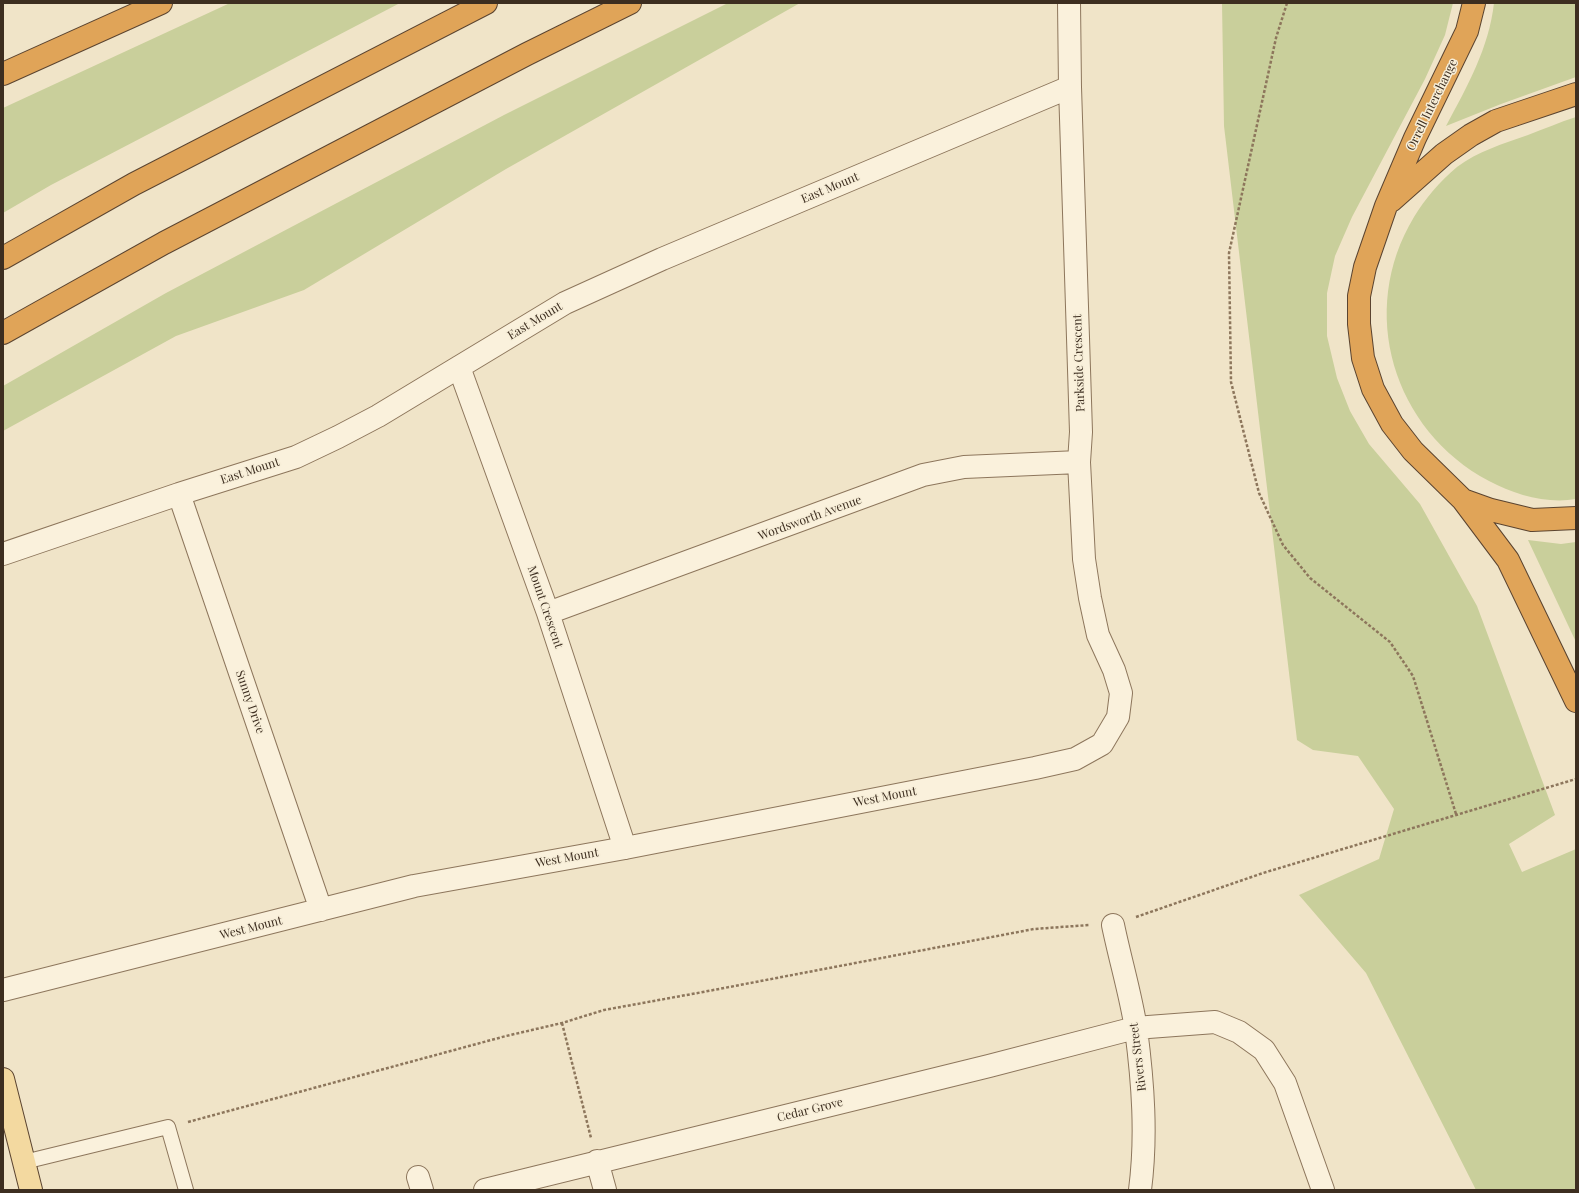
<!DOCTYPE html>
<style>
body{margin:0}
#map{position:relative;width:1579px;height:1193px;overflow:hidden;background:#f0e4c8;font-family:"Playfair Display",serif}
canvas{display:block}
.frame{position:absolute;inset:0;border:4px solid #3d2e20;pointer-events:none}
</style>
<div id="map">
<canvas width="1579" height="1193"></canvas>
<div class="frame"></div>
</div>
<script>
const c = document.querySelector('canvas').getContext('2d');
c.lineJoin = 'round';
function paint(path, color) { c.fillStyle = color; c.fill(path, 'evenodd'); }
function trace(path, color, width, dash) { c.strokeStyle = color; c.lineWidth = width; c.lineCap = dash ? 'butt' : 'round'; c.setLineDash(dash || []); c.stroke(path); }
function label(font, color, halo, rows, align = 'center') {
  c.font = font + ' "Playfair Display",serif'; c.lineWidth = 3; c.setLineDash([]); c.textBaseline = 'middle'; c.strokeStyle = halo; c.fillStyle = color; for (const [text, x, y, turn = 0] of rows) {
    c.save(); c.translate(x, y); c.rotate((+turn || 0) * Math.PI / 180); c.textAlign = isNaN(turn) ? turn : align; if (halo) c.strokeText(text, 0, 0); c.fillText(text, 0, 0); c.restore();
  }
}
paint(new Path2D(`
 M230,3H400L51,185L3,213V108Z
 M728,3H800L506,169L304,290L176,336L3,431V386L166,293L504,115Z
 M1222,3H1453L1445,35L1425,79L1352,217L1335,256L1327,293V336L1337,378L1350,411L1369,444L1420,504L1477,606L1555,815L1509,844L1522,872L1576,849V1190H1476L1366,973L1299,895L1379,859L1394,809L1358,756L1313,750L1297,740L1224,126Z
 M1494,3H1576V77L1501,104L1446,126C1467,87 1489,48 1494,3Z
 M1576,117V499C1547,504 1515,495 1489,481C1393,430 1357,311 1414,217C1425,199 1440,181 1457,167C1478,151 1503,144 1528,135C1544,129 1560,122 1576,117Z
 M1528,540L1561,544L1576,542V642Z`), '#c9cf9b');
const service = new Path2D(`
 M24,1162L168,1127L186,1190`);
const minor = new Path2D(`
 M459,367L548,613L625,848
 M179,494L321,910
 M3,554L179,494L296,457L338,437L378,416L565,303L662,259L1070,87
 M548,613L923,475L964,467L1079,462
 M1113,925C1120,959 1131,996 1136,1029C1143,1083 1147,1136 1140,1190
 M3,990L414,886L625,848L1035,768L1075,759L1102,744L1118,717L1121,693L1114,670L1098,635L1090,598L1084,559L1079,462L1081,432L1070,87L1069,3
 M597,1161L605,1190
 M418,1177L422,1190
 M485,1190L989,1066L1135,1028L1215,1022L1239,1032L1264,1050L1285,1083L1323,1190`);
const primary = new Path2D(`
 M3,1079L31,1190`);
const motorway = new Path2D(`
 M1474,3L1467,31L1415,138L1386,206L1365,267L1359,296V324L1363,358L1373,389L1392,424L1413,451L1463,500L1491,510L1532,520L1576,518
 M3,74L161,3
 M1391,201L1444,154L1471,135L1496,121L1576,94
 M3,258L134,184L486,3
 M3,333L164,243L527,54L630,3
 M1463,500L1508,560L1576,701`);
trace(service, '#8d765c', 16);
trace(minor, '#8d765c', 24);
trace(primary, '#5b4430', 24);
trace(motorway, '#5b4430', 24);
trace(new Path2D(`
 M1287,3L1276,38L1229,253L1231,382L1259,493L1283,545L1310,578L1390,642L1413,676L1456,814
 M1136,917L1263,873L1576,779
 M562,1023L591,1138
 M188,1122L506,1036L562,1023L604,1010L703,992L1034,929L1089,925`), '#8d765c', 2.5, [3, 2]);
trace(service, '#faf1dc', 14);
trace(minor, '#faf1dc', 22);
trace(primary, '#f3d9a0', 22);
trace(motorway, '#e0a458', 22);
label('12px', '#3d2e20', '#f7eed8', [
 ["Orrell Interchange",1432,105,-64],
 ["East Mount",830,188,-23],
 ["East Mount",535,321,-31],
 ["Parkside Crescent",1079,363,-92],
 ["East Mount",250,471,-18],
 ["Wordsworth Avenue",810,518,-20],
 ["Mount Crescent",545,607,71],
 ["Sunny Drive",250,702,71],
 ["West Mount",885,797,-11],
 ["West Mount",567,858,-10],
 ["West Mount",251,928,-14],
 ["Rivers Street",1138,1057,-97],
 ["Cedar Grove",810,1110,-14]
]);
</script>
